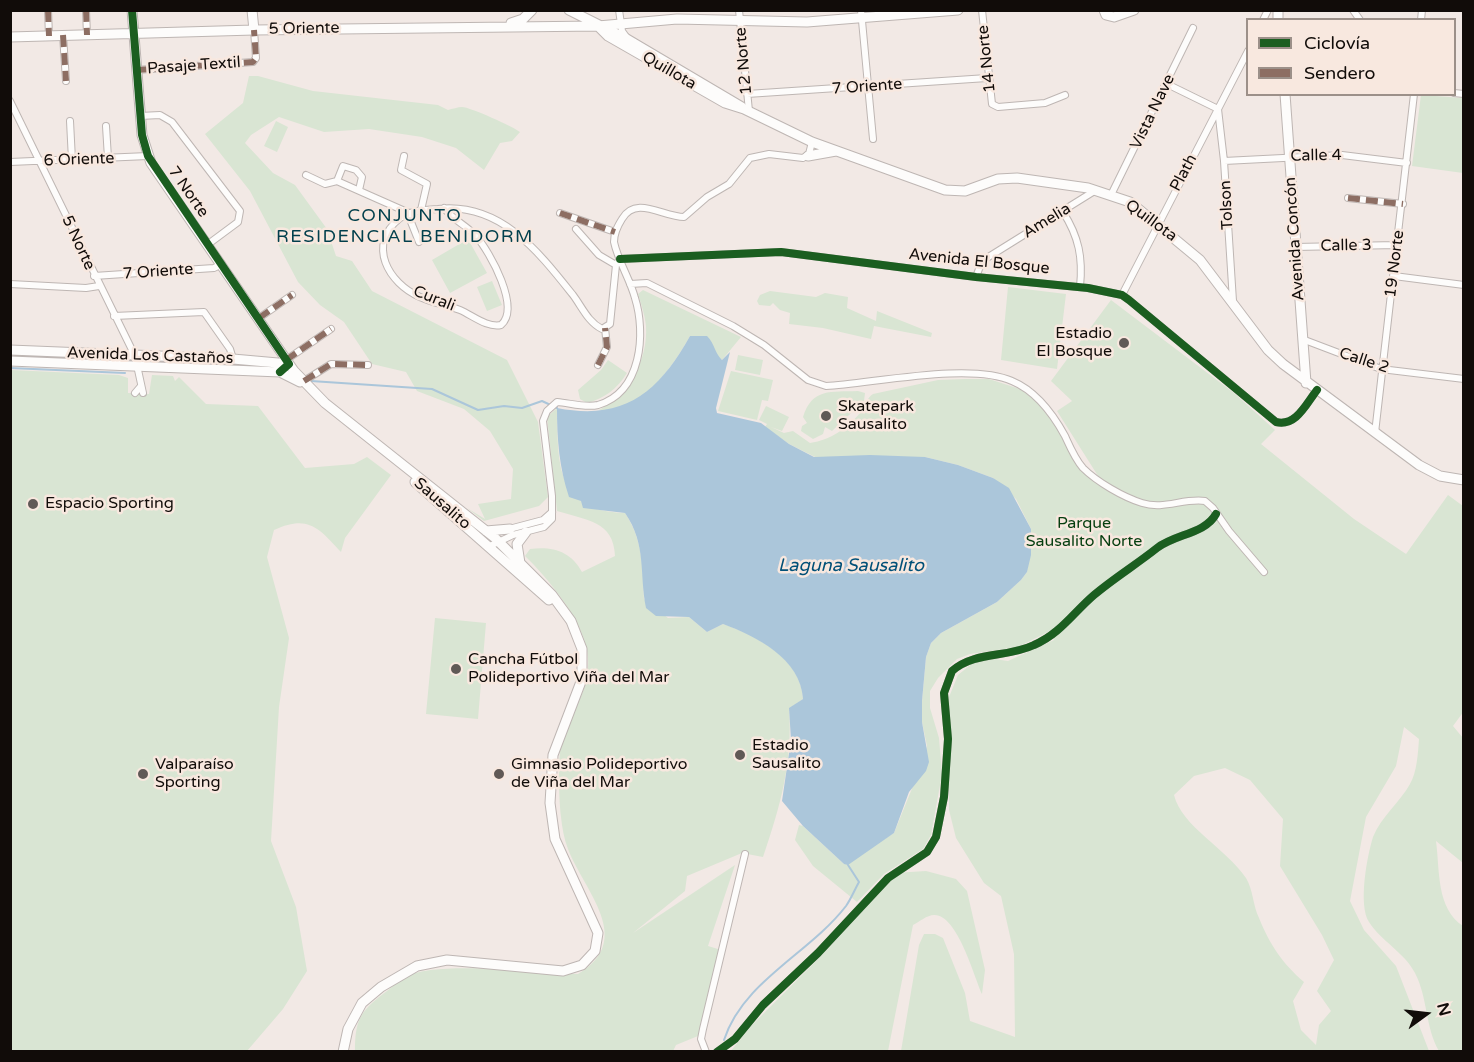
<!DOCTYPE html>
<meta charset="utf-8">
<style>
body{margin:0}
#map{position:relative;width:1474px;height:1062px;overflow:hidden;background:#f2e9e5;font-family:"Varela Round",sans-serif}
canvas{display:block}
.frame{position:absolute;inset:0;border:12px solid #110c09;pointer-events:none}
.legend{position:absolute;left:1246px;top:18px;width:210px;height:78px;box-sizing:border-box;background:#f8e8df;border:2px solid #9c9089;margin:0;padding:8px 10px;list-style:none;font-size:18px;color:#110c09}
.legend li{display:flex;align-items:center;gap:12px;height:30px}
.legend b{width:30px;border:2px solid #9c9089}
.north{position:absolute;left:1396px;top:984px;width:60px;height:60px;-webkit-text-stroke:4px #f8e8df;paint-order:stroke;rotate:75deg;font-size:16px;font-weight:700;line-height:24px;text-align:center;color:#110c09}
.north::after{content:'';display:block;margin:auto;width:21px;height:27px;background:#110c09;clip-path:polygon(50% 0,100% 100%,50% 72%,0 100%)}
</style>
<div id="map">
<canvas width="1474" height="1062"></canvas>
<div class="frame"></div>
<ul class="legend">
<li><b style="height:8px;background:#1b5e20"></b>Ciclovía</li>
<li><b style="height:8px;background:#8d6e63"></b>Sendero</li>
</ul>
<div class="north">N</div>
</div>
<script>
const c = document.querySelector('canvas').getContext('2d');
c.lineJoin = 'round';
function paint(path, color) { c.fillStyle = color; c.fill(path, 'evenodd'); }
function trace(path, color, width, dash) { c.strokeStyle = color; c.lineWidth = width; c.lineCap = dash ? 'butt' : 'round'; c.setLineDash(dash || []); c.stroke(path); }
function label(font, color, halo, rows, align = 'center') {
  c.font = font + ' "Varela Round",sans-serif'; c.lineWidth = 5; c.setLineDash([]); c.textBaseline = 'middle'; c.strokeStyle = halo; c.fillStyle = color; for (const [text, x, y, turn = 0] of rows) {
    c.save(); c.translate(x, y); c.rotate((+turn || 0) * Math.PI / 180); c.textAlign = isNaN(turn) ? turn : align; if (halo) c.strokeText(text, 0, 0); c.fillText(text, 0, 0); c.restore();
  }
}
paint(new Path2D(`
 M249,76H258L313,91L438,105L448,110C452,109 458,107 462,107C470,107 514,127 520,132L512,141L500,143L484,170L456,148L422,137L369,129L324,132L279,117L251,135L245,143L273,173L295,185L327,229L336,256L352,261L372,291L507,360L538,422L548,497L539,506L484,521L467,508L485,519L478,504L511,499L513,469L490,431L464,409L417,391L406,372L372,364L344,322L320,305L298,282L250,191L205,134L243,103Z
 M1421,95L1463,98V173L1412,166Z
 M276,121L288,127L277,152L264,146Z
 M468,239L487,273L450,293L432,260Z
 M492,281L502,305L487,311L477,287Z
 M1008,287L1066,294L1057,369L1001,360Z
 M643,290L741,337L722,360L690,336C674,365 639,417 599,410C629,393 648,361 646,326C645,315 641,304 638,294Z
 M770,291L816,297L825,293L848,297L847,308L876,321L877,311L932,333L931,337L874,326L871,339L823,328L789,324L790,313L780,310L773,303L770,306L759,305L757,301L760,295Z
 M1111,300L1234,393L1275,430L1261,444L1354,519L1406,554L1448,495L1463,506L1464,711L1453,726L1463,738V863L1436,841C1440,871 1436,908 1463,926V1051H1439C1425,1027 1428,998 1415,973C1404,952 1381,941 1369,922C1358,905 1367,856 1373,837C1381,817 1400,802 1410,784C1417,772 1418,753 1419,739L1404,727L1396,766L1366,817L1350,901L1364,930L1396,966L1429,1051H901L919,945L924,934H935L943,938L965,993L970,1021L1015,1037L1014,954L1001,896L984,883L956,838L949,810V697L958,675L980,657L1008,661L1054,640L1052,630L1018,647L970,654L957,659L938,678L930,691V708L939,738L942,774L931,835L923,849L884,874L857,902L813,866L795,840L799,825L803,826L844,864L894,833L913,786L927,746L922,722V701L926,657L931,643L941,633L997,602L1021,580L1027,572L1031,529L1016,499L993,478L958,465L925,457L817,458L789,444L765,427L767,424L759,420L766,406L789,417L782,431L771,427L784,433L793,431L810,443C831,440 850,427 862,410C866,404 867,398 873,394L938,380L965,379H989L1020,389L1039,403L1052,419L1081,471L1105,487L1057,411L1072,401L1051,381ZM1225,768L1250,780L1283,819L1280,866L1322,935L1334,960L1317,991L1331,1011L1319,1025L1316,1045L1301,1030L1293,1001L1304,982C1282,963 1270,945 1259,918C1253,906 1253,889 1246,878C1226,848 1182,827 1174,795L1194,776Z
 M738,355L763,360L760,375L735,370Z
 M608,360L627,373C617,389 605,398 587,403L580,399L578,390L601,370Z
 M11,370L119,375L128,378V393L149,394L152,375L173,376L175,381L179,377L206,404L258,406L305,468L354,464L367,457L391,475L345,538L341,552C319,528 308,514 274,530L267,557L289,638L279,707L271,841L296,907L307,971L283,1009L247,1051L11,1052Z
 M731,371L773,380L768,401L762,400L757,420L718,411Z
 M858,391L865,393L864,401L832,431L825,427L823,434L813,439L801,431L802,426L807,423L803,417C812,388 831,392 858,391Z
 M557,408C558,464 555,511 625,513C643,540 643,568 644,599L668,618L689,617L707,632L723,624C757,636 801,658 803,699L789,709C793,762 780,807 763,857L742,853L687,876L685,891L633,933L735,865L708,946L721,950L698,1036L676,1045L673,1051L355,1052C355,1022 359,1012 383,994C390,989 397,982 405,977C437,960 538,973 578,974C636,940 584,891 568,849C564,839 562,827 561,817C559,799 557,753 563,736C575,705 593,686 587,650C582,620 547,577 525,556L530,549C552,546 571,551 582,572L615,556C614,521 586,520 557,511L547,417Z
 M435,618L486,623L478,719L426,714Z
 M926,871L956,879L967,891L985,970L982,994C974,976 957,914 934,915C927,915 919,922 913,925L888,1051L730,1052L751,1026L822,955L885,887L894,873Z`), '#d9e5d3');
paint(new Path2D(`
 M690,336H707C715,344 714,352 722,360L730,352L716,408L717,413L761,423L789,444L814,457L870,455L925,457L958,465L993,478L1009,488L1031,529V555L1027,572L1021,580L997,602L941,633L931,643L926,657L922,701V722L929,762L926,771L909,792L894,833L848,865L844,864L803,826L782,801L791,740L789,708L803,699C801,659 756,636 723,624L707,632L689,617L656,616L646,608C639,573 647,545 625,513L583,508L581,501L569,497C559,467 557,439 557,408C624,421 658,393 690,336Z`), '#abc6da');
trace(new Path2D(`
 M10,368L125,373
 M311,381L432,389L478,410L504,406L522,408L542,401L557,408
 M724,1040C743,981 809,954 846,906C851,899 855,889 859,882L848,865
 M730,1051V1052`), '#abc6da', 2);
const street = new Path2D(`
 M48,10L49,36
 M86,10L87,35
 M619,10L622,31L627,38
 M739,10L749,111
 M861,10L873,139
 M982,10L992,104L998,107L1045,103L1065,95
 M1353,10L1360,20
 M1263,20L1268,10
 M1421,20L1422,10
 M63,35L66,81
 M136,70L253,62L256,58L254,30
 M1167,84L1218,109L1224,161L1233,301
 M1454,93L1464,94
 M747,94L987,78
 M10,101L135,356L143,393
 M140,116L160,115L172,122L240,211L238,222L207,245
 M70,121L72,160
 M106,126L108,158
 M404,156L401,170L427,184L421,210
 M1224,161L1342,155L1407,163
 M10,162L148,156
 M306,175L325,184L337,181L407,212L419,242
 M337,181L343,166L356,170L362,177L359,190
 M1111,195L1193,28
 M1348,198L1403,204
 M444,208C453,220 466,225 476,236C490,252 521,308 501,325C487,328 472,315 460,310C447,305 433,303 420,297C388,283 367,245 399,219C410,210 424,210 438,209C500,202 538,251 573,295C582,307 588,322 602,329L610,324L616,265L620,259
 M1063,212C1079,237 1083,258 1080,287
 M560,213L615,232
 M576,229L599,255L616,265
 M1295,247L1397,245
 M620,259L781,252L976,277L1088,288L1122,295L1129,300L1276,422C1296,427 1306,404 1317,390
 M94,276L214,268L222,264
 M1394,276L1464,285
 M976,277L982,261L1096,190
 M10,284L86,288L99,286
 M630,284L647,283L733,326L764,345L808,380L826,386C874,383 971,362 1012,381C1036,391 1053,414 1065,436C1070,447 1075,459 1083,468C1097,482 1123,497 1142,503C1164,510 1183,498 1205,501L1213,508L1229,531L1264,572
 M1122,295L1248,51
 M114,316L204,312L230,349L233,359
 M259,318L292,295
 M1302,339L1381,369L1464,379
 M286,360L331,329
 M598,365L607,347L605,328
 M304,381L331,364L368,365
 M135,393L141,386
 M1375,433L1414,94
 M509,529L543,520L552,512
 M490,546L513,535L544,527L552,519V496L543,421L547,411L557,402C570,403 585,408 598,405C642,392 646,333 635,298C630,279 618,261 614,242C614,233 617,227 622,219C636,195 663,217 684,217L707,197L729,184L750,158L769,154L803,158L809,154L812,142
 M706,1052L701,1039L703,1029L745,854
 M717,1052L735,1039L763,1005L818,953L888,878L927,852L936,837L944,797L948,739L944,693L952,671C975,651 1007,658 1034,645C1060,634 1074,612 1094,595C1114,578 1137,564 1157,548C1175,534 1205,534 1216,514`);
const secondary = new Path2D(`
 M132,10L142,135L151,163L294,371L325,403L495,538L552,595L571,621L582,649V679L553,755L550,803L555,839L598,933L595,951L582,965L563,971L447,960L417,966L381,987L362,1003L348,1029L343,1052
 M252,10L254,30
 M569,10L627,39L742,107
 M1104,10L1106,15L1114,17L1134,10
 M1278,10V20
 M511,23L523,19L532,10
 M598,26L608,36L725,103L744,109L812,142L945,190L965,191L998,179L1017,178L1088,188L1130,202L1200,260L1268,350L1283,364L1419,465L1440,476L1464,480
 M10,37L254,30L598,26L677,19L807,22L958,10
 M1285,94L1306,383
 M808,156L836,151
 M10,350L233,359L289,364
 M10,361L280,372L300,382
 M415,482L549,600
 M486,531L510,529
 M520,563L517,544L526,532`);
trace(street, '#beb6b3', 8);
trace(secondary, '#beb6b3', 11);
trace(street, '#fdfcfb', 6);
trace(secondary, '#fdfcfb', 9);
trace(new Path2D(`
 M48,10L49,36
 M86,10L87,35
 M63,35L66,81
 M136,70L253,62L256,58L254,30
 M1348,198L1403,204
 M560,213L615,232
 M259,318L292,295
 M286,360L331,329
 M598,365L607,347L605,328
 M304,381L331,364L368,365`), '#8d6e63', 6, [12, 6]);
trace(new Path2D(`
 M132,10L142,135L148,156L289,364L280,372
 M620,259L781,252L976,277L1088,288L1122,295L1129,300L1276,422C1296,427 1306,404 1317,390
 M717,1052L735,1039L763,1005L818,953L888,878L927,852L936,837L944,797L948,739L944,693L952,671C975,651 1007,658 1034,645C1060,634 1074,612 1094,595C1114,578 1137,564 1157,548C1175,534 1205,534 1216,514`), '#1b5e20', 8);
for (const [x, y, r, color] of [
 [1124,343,6,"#605956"],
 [826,416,6,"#605956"],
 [33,504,6,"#605956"],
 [456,669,6,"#605956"],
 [740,755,6,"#605956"],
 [143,774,6,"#605956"],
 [499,774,6,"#605956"]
]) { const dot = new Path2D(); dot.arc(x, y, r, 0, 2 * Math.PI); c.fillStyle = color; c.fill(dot); trace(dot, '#f8e8df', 2); }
label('16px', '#110c09', '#f8e8df', [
 ["5 Oriente",304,29,-1],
 ["14 Norte",987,59,-96],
 ["12 Norte",744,61,-95],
 ["Pasaje Textil",194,66,-4],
 ["Quillota",669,71,30],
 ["7 Oriente",867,87,-4],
 ["Vista Nave",1153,112,-64],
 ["Calle 4",1316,156,-1],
 ["6 Oriente",79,160,-2],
 ["Plath",1184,173,-62],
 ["7 Norte",188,192,55],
 ["Tolson",1227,205,-93],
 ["Amelia",1047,221,-31],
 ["Quillota",1151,221,36],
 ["Avenida Concón",1295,239,-94],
 ["5 Norte",78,243,65],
 ["Calle 3",1346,246,-1],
 ["Avenida El Bosque",979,262,6],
 ["19 Norte",1395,264,-83],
 ["7 Oriente",158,272,-4],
 ["Curali",434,299,22],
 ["Avenida Los Castaños",150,356,2],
 ["Calle 2",1364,361,18],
 ["Sausalito",442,504,41]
]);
label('16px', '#110c09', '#f8e8df', [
 ["Estadio",1112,334,"right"],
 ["El Bosque",1112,352,"right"],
 ["Skatepark",838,407],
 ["Sausalito",838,425],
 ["Espacio Sporting",45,504],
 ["Cancha Fútbol",468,660],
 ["Polideportivo Viña del Mar",468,678],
 ["Estadio",752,746],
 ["Sausalito",752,764],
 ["Valparaíso",155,765],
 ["Sporting",155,783],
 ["Gimnasio Polideportivo",511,765],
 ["de Viña del Mar",511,783]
], 'left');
label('16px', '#053e0f', '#f8e8df', [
 ["Parque",1084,524],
 ["Sausalito Norte",1084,542]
]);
c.letterSpacing = '1.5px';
label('18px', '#013f4c', '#f8e8df', [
 ["CONJUNTO",405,216],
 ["RESIDENCIAL BENIDORM",405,237]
]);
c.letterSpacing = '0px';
label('italic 18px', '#015078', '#f8e8df', [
 ["Laguna Sausalito",851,566]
]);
</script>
